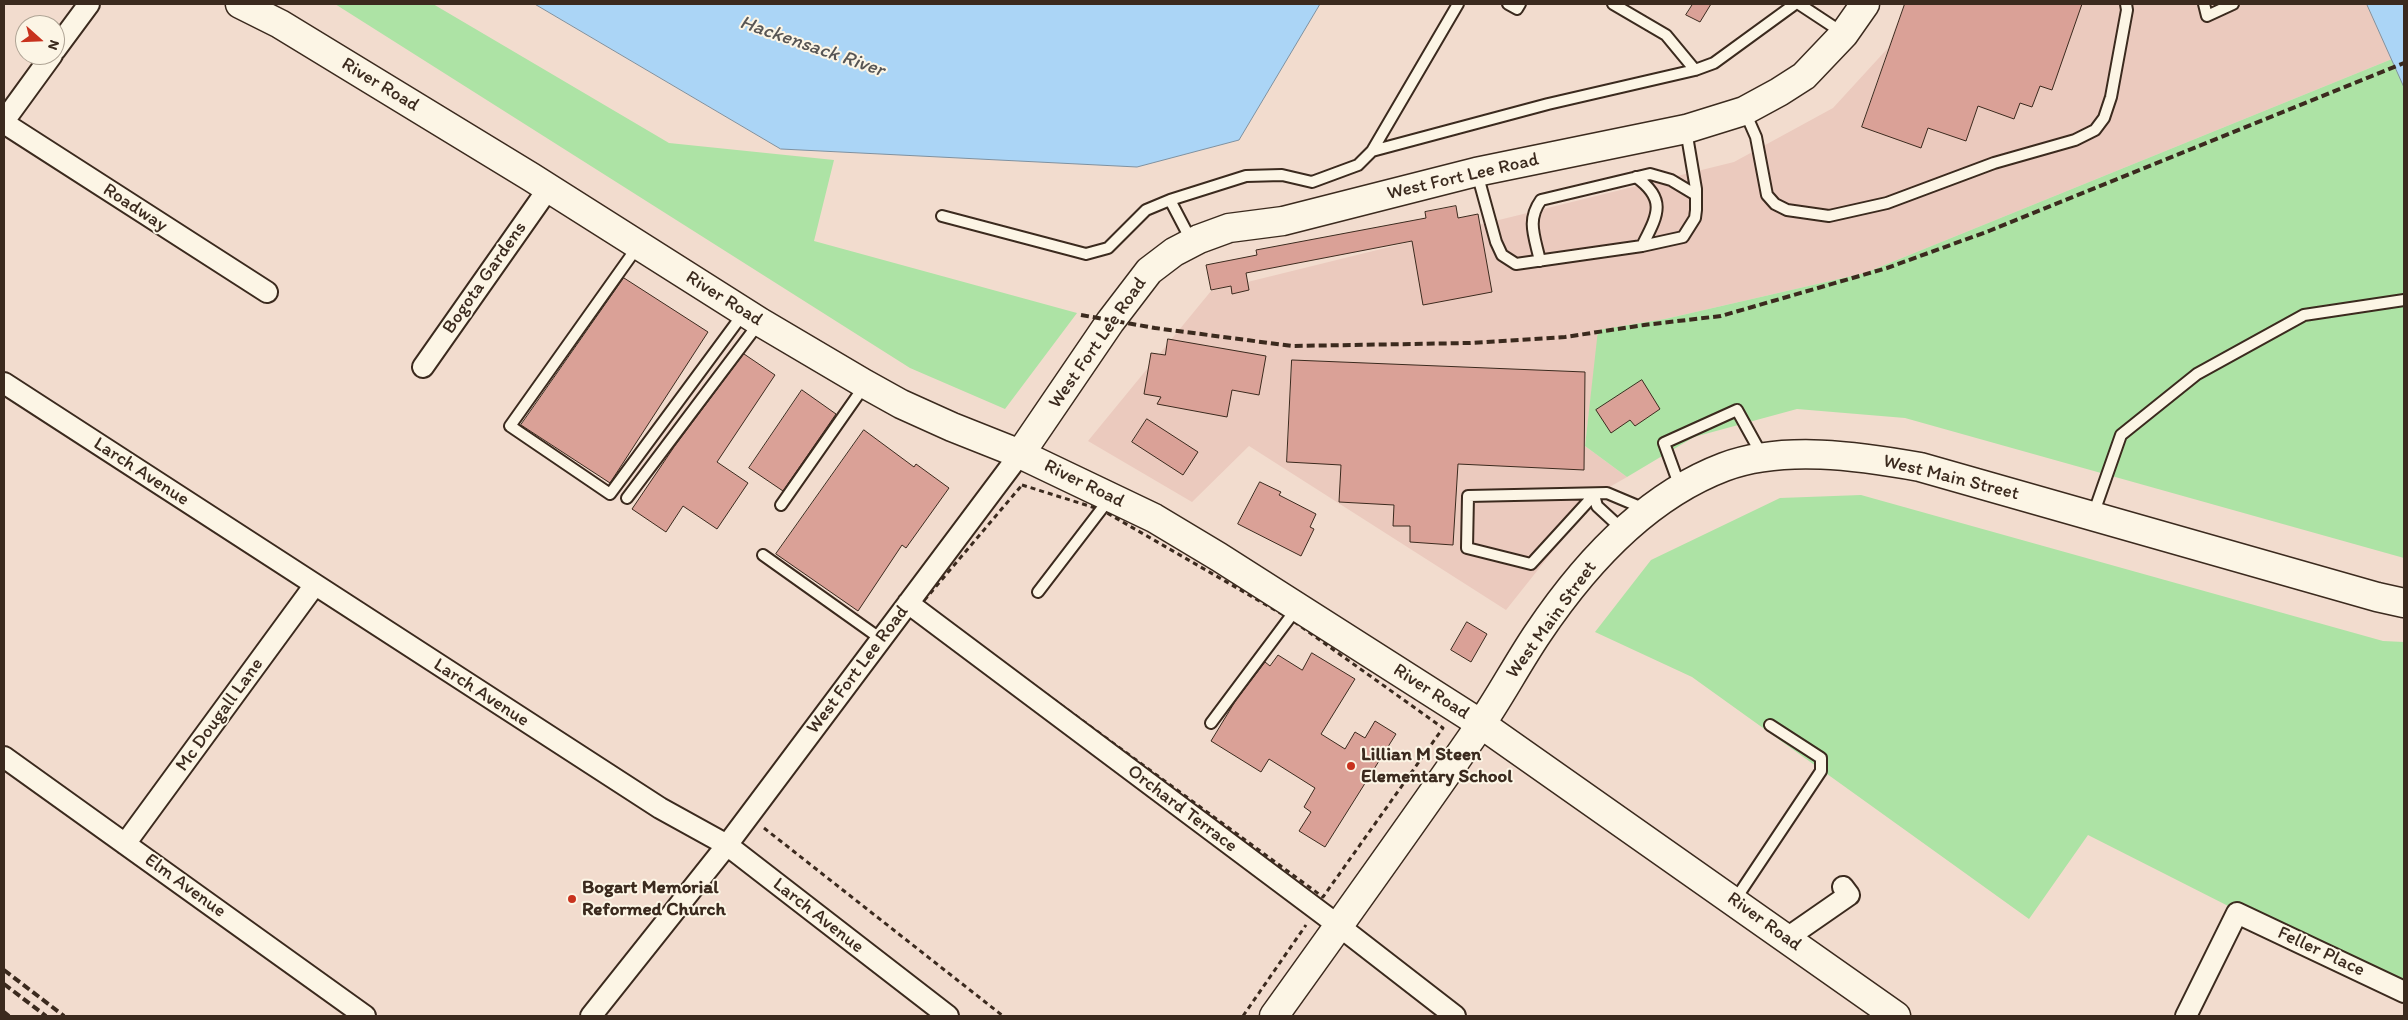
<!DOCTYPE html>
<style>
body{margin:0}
#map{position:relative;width:2408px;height:1020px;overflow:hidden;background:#f2dcce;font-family:Itim,sans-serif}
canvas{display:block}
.frame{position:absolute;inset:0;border:5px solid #3b2a1e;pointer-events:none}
.north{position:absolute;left:15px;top:15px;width:50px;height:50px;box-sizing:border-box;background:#fcf5e5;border:1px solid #afa495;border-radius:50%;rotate:110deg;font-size:14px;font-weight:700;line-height:20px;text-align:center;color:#3b2a1e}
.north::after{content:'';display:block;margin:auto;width:18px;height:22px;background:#c8321e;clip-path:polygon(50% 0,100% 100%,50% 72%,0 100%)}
</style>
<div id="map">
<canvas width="2408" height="1020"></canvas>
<div class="frame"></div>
<div class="north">N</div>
</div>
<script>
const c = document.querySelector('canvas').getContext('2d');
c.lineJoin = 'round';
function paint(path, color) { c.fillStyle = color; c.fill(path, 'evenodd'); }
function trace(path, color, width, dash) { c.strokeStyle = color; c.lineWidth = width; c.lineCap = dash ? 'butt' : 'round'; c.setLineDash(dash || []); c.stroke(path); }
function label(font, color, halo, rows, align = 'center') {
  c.font = font + ' Itim,sans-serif'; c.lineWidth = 4; c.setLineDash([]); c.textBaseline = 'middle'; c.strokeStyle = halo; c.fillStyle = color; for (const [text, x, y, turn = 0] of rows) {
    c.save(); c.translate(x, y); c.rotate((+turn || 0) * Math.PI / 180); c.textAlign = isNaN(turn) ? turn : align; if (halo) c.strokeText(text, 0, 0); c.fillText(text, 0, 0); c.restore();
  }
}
paint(new Path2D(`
 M1904,4H2367L2392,59L1865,273L1665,319L1599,330L1585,446L1627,477L1599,493L1506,610L1249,446L1192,502L1088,441L1211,291L1734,162L1833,108L1888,48Z`), '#ebcabe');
paint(new Path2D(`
 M335,4H433L669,143L834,160L814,241L1077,313L1005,409L910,368Z
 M2392,59L2404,87V558L1905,418L1797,409L1694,437L1627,477L1585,446L1598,330L1665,319L1865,273Z
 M1861,495L2383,641L2404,642V995L2088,835L2029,919L1692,677L1595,632L1651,560L1780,498Z`), '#ade3a5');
const water = new Path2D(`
 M535,4H1320L1239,140L1137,167L781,149Z
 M2367,4H2404V87Z`);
paint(water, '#abd5f6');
trace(water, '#7e91a0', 1);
const building = new Path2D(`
 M1693,4H1711L1700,22L1686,15Z
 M1905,4H2082L2052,90L2040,86L2032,107L2020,103L2014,119L1978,106L1966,141L1928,128L1921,148L1862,127Z
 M1456,206L1458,218L1478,214L1492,292L1423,305L1412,241L1246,273L1249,290L1232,294L1231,286L1211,290L1206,265L1257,255L1256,250L1426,218L1425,212Z
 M624,278L708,332L610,483L521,425Z
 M1168,339L1266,356L1259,395L1232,390L1227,417L1157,404L1161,397L1144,394L1151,353L1165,355Z
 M744,354L775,375L717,462L748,483L717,529L683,506L666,532L632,509L674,447Z
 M1292,360L1585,372L1584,470L1458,464L1453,545L1410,542V526H1393L1394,505L1339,502L1341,465L1287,462Z
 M1642,380L1660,409L1635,426L1630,420L1611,433L1596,410Z
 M802,390L836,414L783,491L749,468Z
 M1147,419L1198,452L1183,475L1132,442Z
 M864,430L914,467L916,464L949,488L906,548L902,545L858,611L776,554Z
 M1260,482L1281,492L1279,495L1316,514L1310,527L1314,529L1301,556L1238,524Z
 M1467,622L1487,634L1471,662L1451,650Z
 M1312,653L1355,679L1321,734L1345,749L1355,732L1365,738L1375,721L1396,734L1325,847L1299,831L1311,812L1304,807L1315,788L1269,759L1261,772L1211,741L1236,700L1265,662L1270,666L1278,655L1302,670Z`);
paint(building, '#daa197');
trace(building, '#3b2a1e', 1);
const lane = new Path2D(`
 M1508,4L1517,9L1520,4
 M1613,4L1666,35L1695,70
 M1799,4L1843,33
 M2204,4L2207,16L2233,4
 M1745,112L1756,137L1767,195L1775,204L1787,210L1829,216L1887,203L1994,163L2075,140L2095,130L2104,118L2111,97L2127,10L2126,4
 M1372,151L1548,104L1695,70L1714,63L1795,4
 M1477,173L1496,242L1502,255L1516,264L1642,246L1683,237L1695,218L1696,210V189L1686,130
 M1636,177C1668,200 1657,216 1642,246
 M1170,200L1246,176L1282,175L1312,182L1358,165L1372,151L1458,4
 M942,216L1086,254L1108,248L1146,210L1170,200L1192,242
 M638,246L510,426L610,494L743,314
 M1540,261C1535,237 1526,221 1541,200L1650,174L1671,180L1696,195
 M1680,487L1664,443L1737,410L1763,457
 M1594,495L1531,564L1467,548L1468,496L1607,493L1645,509
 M1594,495L1597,506L1623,530
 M627,498L759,323
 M781,505L865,385
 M2093,515L2121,435L2197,374L2304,315L2404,300
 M763,555L881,639
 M1038,592L1110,498
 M1211,723L1297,608
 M1735,900L1821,771V758L1770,725`);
const street = new Path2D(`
 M55,50L89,4
 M4,121L52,55
 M4,123L267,292
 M423,367L548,189
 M4,383L660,808L727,845L948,1016
 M908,603L1339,926L1455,1016
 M4,757L365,1016
 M125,844L314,586
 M1787,938L1849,895L1843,887
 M591,1016L727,845L1020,454
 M2186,1016L2237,913L2404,992`);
const secondary = new Path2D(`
 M240,4L280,24L531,177L760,322L865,384L901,404L952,427L1020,454L1154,518L1219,557L1481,724L1896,1016
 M1020,454L1110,322L1149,271L1174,252L1199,239L1229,228L1283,221L1476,172L1686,129L1744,111L1779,92L1804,76L1844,34L1865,4
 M1274,1016C1343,920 1412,824 1479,727C1500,697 1517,664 1538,633C1583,566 1645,497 1724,467C1783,445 1859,456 1920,467L2377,597L2404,603`);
trace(lane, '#3b2a1e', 14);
trace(street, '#3b2a1e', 24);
trace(secondary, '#3b2a1e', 31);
trace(new Path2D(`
 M1022,485L1102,510L1289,618L1443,728L1323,897L922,603Z
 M764,828L1003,1016
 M1243,1016L1306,925`), '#3b2a1e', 3, [5, 4]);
trace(lane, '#fcf5e5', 10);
trace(street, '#fcf5e5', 20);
trace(secondary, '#fcf5e5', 28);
trace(new Path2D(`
 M1081,315L1155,328L1292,346L1470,343L1565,337L1644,325L1721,316L1887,268L1989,231L2404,63
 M4,970L64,1016
 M4,984L46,1016
 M4,1012L9,1016`), '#3b2a1e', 4, [8, 4]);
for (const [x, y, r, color] of [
 [1351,766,5,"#c8321e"],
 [572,899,5,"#c8321e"]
]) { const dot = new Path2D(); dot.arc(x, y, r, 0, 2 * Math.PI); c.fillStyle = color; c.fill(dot); trace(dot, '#fcf5e5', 2); }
label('19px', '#3b2a1e', '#fcf5e5', [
 ["River Road",380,85,31],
 ["West Fort Lee Road",1463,177,-13],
 ["Roadway",135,208,33],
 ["Bogota Gardens",485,278,-55],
 ["River Road",724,299,32],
 ["West Fort Lee Road",1098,343,-55],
 ["Larch Avenue",141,472,33],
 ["West Main Street",1951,478,14],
 ["River Road",1084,484,26],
 ["West Main Street",1552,620,-54],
 ["West Fort Lee Road",858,670,-53],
 ["River Road",1431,692,33],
 ["Larch Avenue",481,693,33],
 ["Mc Dougall Lane",220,715,-54],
 ["Orchard Terrace",1182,809,37],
 ["Elm Avenue",185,886,36],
 ["Larch Avenue",818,916,38],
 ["River Road",1764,922,36],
 ["Feller Place",2321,952,25]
]);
label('bold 19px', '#3b2a1e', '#fcf5e5', [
 ["Lillian M Steen",1361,755],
 ["Elementary School",1361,777],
 ["Bogart Memorial",582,888],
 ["Reformed Church",582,910]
], 'left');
label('italic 20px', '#575554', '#fcf5e5', [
 ["Hackensack River",812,47,19]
]);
</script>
